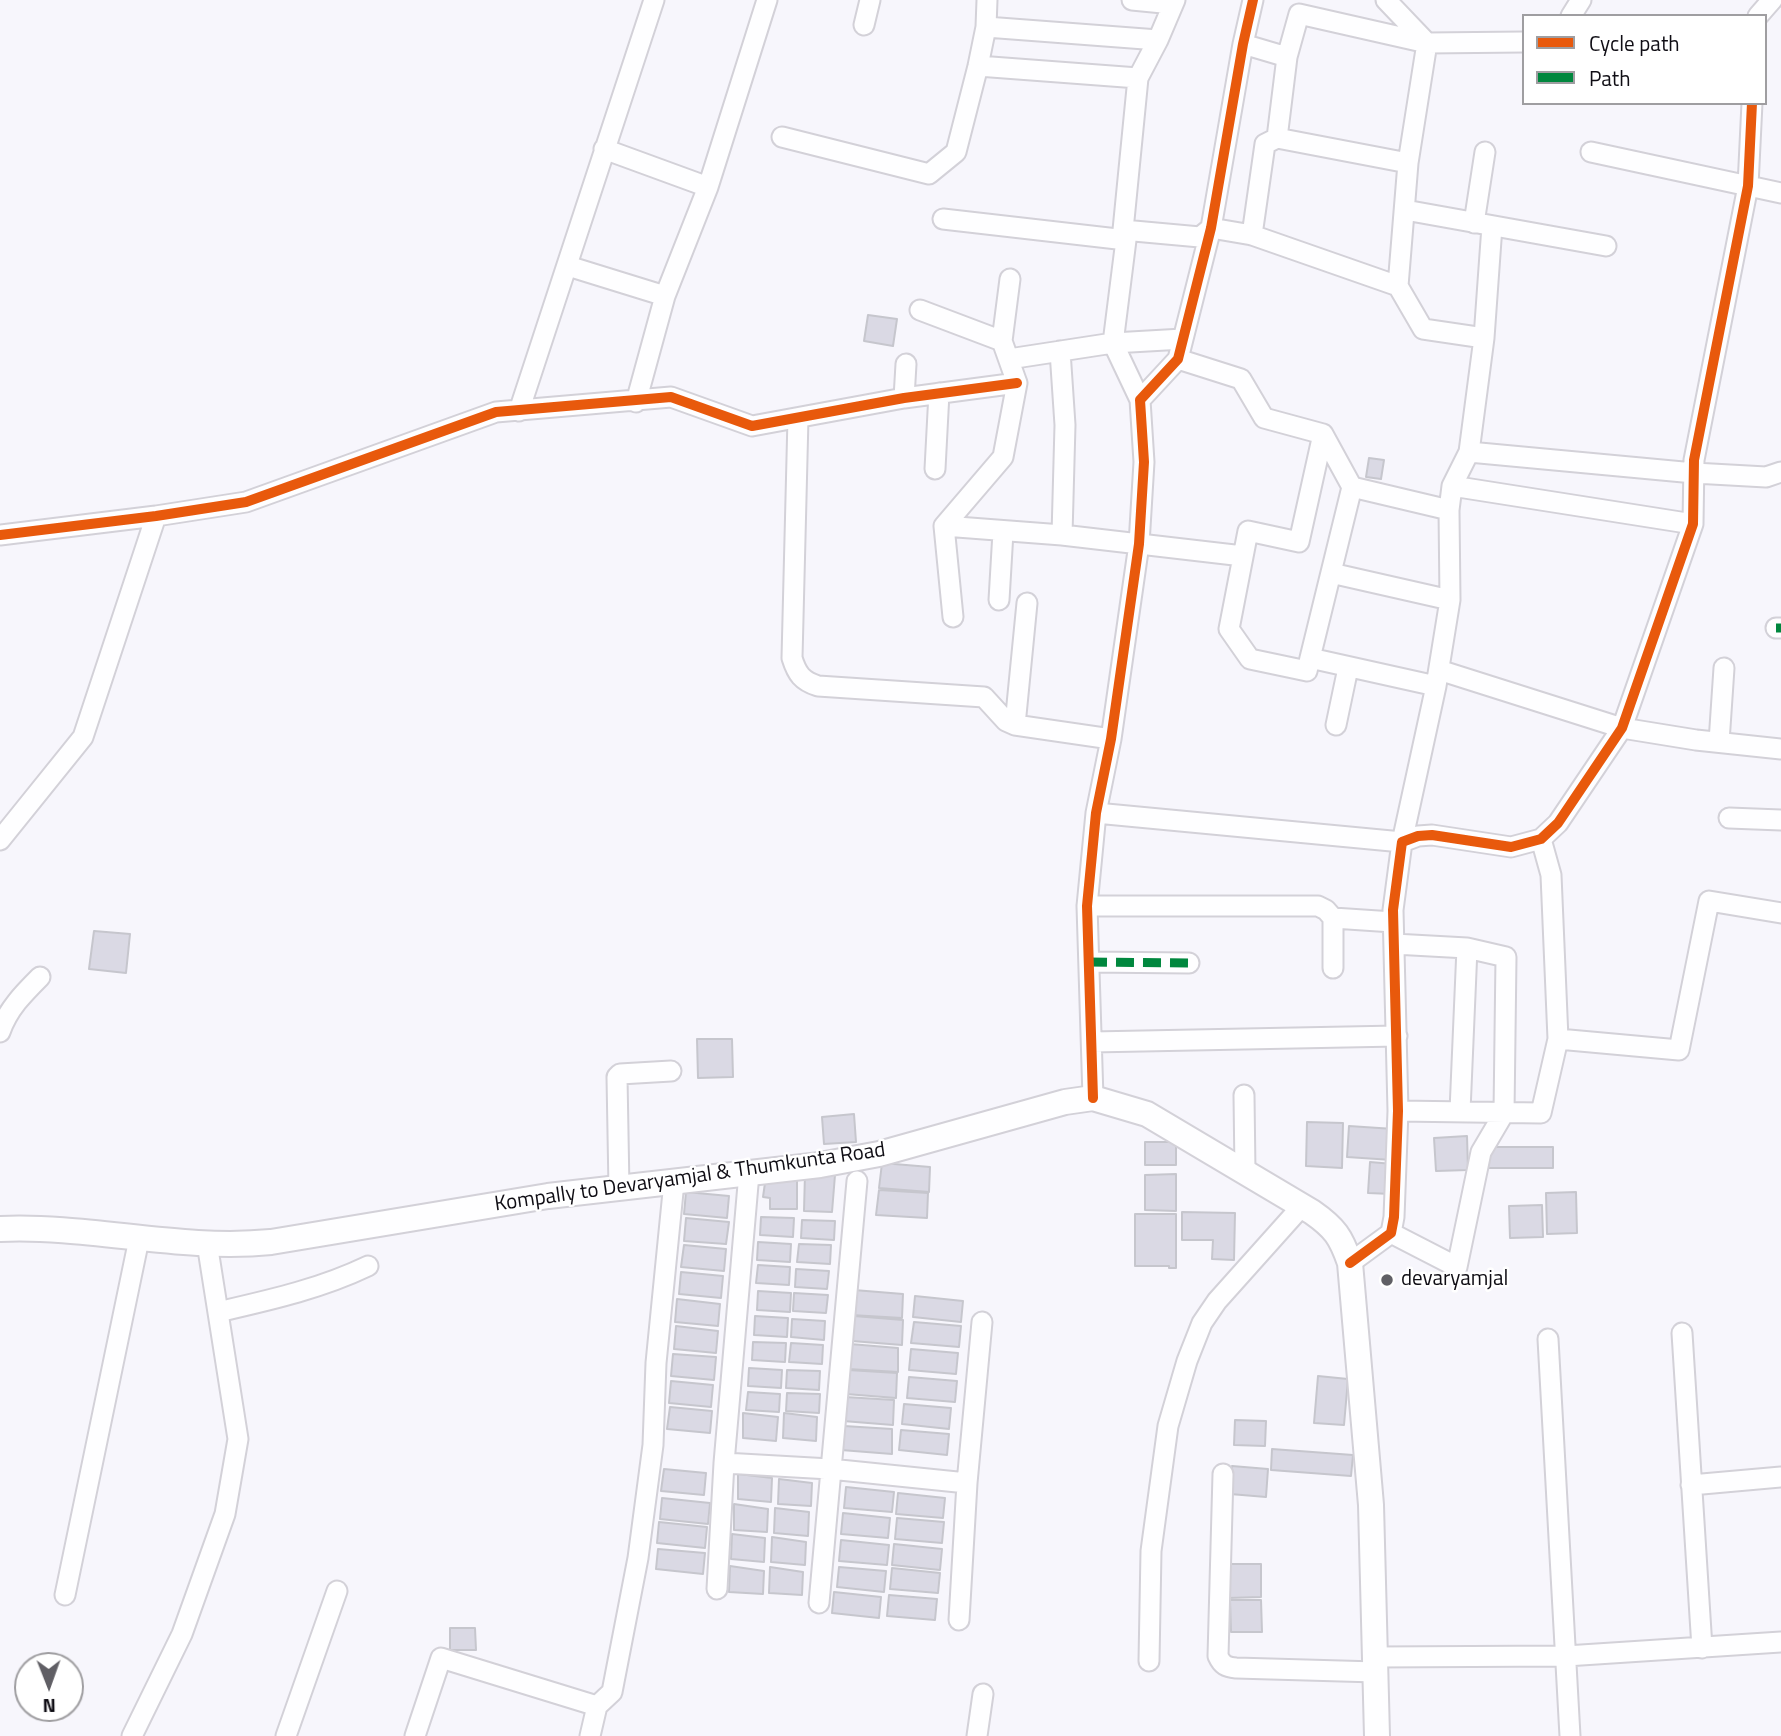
<!DOCTYPE html>
<style>
body{margin:0}
#map{position:relative;width:1781px;height:1736px;overflow:hidden;background:#f7f6fc;font-family:"Titillium Web",sans-serif}
canvas{display:block}
.legend{position:absolute;left:1522px;top:14px;width:245px;height:91px;box-sizing:border-box;background:#fff;border:2px solid #9f9ea1;margin:0;padding:9px 12px;list-style:none;font-size:21px;color:#0f0d14}
.legend li{display:flex;align-items:center;gap:14px;height:35px}
.legend b{width:35px;border:2px solid #9f9ea1}
.north{position:absolute;left:14px;top:1652px;width:70px;height:70px;box-sizing:border-box;background:#fff;border:2px solid #9f9ea1;border-radius:50%;rotate:179deg;font-size:19px;font-weight:700;line-height:28px;text-align:center;color:#0f0d14}
.north::after{content:'';display:block;margin:auto;width:24px;height:32px;background:#605f65;clip-path:polygon(50% 0,100% 100%,50% 72%,0 100%)}
</style>
<div id="map">
<canvas width="1781" height="1736"></canvas>
<ul class="legend">
<li><b style="height:9px;background:#e8590c"></b>Cycle path</li>
<li><b style="height:9px;background:#00873e"></b>Path</li>
</ul>
<div class="north">N</div>
</div>
<script>
const c = document.querySelector('canvas').getContext('2d');
c.lineJoin = 'round';
function paint(path, color) { c.fillStyle = color; c.fill(path, 'evenodd'); }
function trace(path, color, width, dash) { c.strokeStyle = color; c.lineWidth = width; c.lineCap = dash ? 'butt' : 'round'; c.setLineDash(dash || []); c.stroke(path); }
function label(font, color, halo, rows, align = 'center') {
  c.font = font + ' "Titillium Web",sans-serif'; c.lineWidth = 5; c.setLineDash([]); c.textBaseline = 'middle'; c.strokeStyle = halo; c.fillStyle = color; for (const [text, x, y, turn = 0] of rows) {
    c.save(); c.translate(x, y); c.rotate((+turn || 0) * Math.PI / 180); c.textAlign = isNaN(turn) ? turn : align; if (halo) c.strokeText(text, 0, 0); c.fillText(text, 0, 0); c.restore();
  }
}
const building = new Path2D(`
 M868,315L897,319L893,346L864,341Z
 M1369,458L1384,460L1381,479L1366,477Z
 M94,931L130,934L126,973L89,969Z
 M697,1039H732L733,1077L698,1078Z
 M854,1114L856,1142L824,1144L822,1117Z
 M1307,1122L1343,1123L1342,1168L1306,1166Z
 M1349,1126L1394,1129L1392,1160L1347,1157Z
 M1467,1136L1468,1170L1436,1171L1434,1138Z
 M1145,1142H1176V1165H1145Z
 M1486,1147H1553V1168H1486Z
 M1370,1162L1393,1164L1392,1194L1368,1193Z
 M882,1163L930,1167L929,1192L879,1188Z
 M805,1173L835,1175L832,1212L804,1211Z
 M1176,1174V1211L1145,1210V1175Z
 M766,1176L797,1178V1209H770V1198L763,1197Z
 M879,1190L928,1193L927,1218L876,1215Z
 M686,1192L729,1196L727,1218L684,1214Z
 M1576,1192L1577,1233L1547,1234L1546,1193Z
 M1542,1205L1543,1237L1510,1238L1509,1206Z
 M1182,1212L1235,1213L1234,1260L1212,1259L1213,1240H1182Z
 M1135,1214H1176V1268H1169V1266H1135Z
 M761,1217L794,1218L793,1237L760,1235Z
 M686,1218L729,1222L726,1244L684,1241Z
 M802,1220L835,1221L834,1240L801,1238Z
 M758,1242L791,1244L790,1262L757,1260Z
 M799,1244L831,1245L830,1264L797,1262Z
 M684,1245L726,1249L724,1271L681,1267Z
 M758,1265L790,1267L789,1285L756,1283Z
 M796,1269L829,1271L827,1289L795,1287Z
 M681,1272L723,1276L721,1298L679,1294Z
 M854,1290L903,1294L902,1318L851,1315Z
 M758,1291L791,1293L790,1312L757,1310Z
 M794,1293L828,1295L826,1313L793,1311Z
 M915,1296L963,1301L961,1322L913,1317Z
 M677,1299L720,1304L718,1326L675,1322Z
 M755,1316L788,1318L787,1337L754,1335Z
 M854,1316L903,1320L902,1345L852,1341Z
 M792,1319L825,1321L824,1340L791,1337Z
 M914,1322L961,1326L959,1347L911,1343Z
 M676,1326L718,1331L716,1353L674,1349Z
 M753,1342L786,1343L785,1362L752,1360Z
 M791,1343L823,1345L822,1364L789,1362Z
 M850,1344L898,1348V1372L848,1369Z
 M911,1349L958,1353L956,1374L909,1370Z
 M673,1354L716,1357L714,1380L671,1376Z
 M749,1368L782,1370L781,1388L748,1386Z
 M787,1370L820,1371L819,1390L786,1388Z
 M848,1370L897,1373L896,1398L846,1394Z
 M1318,1376L1348,1379L1344,1425L1314,1423Z
 M909,1377L957,1381L955,1402L907,1398Z
 M671,1381L713,1385L711,1407L669,1403Z
 M748,1392L780,1394L779,1412L746,1410Z
 M787,1393L820,1394L819,1413L786,1411Z
 M845,1397L894,1400L893,1425L843,1421Z
 M904,1404L951,1408L949,1429L902,1424Z
 M670,1407L712,1411L710,1433L667,1429Z
 M743,1413L778,1417L776,1441L743,1438Z
 M784,1413L817,1417L816,1441L783,1438Z
 M1235,1420L1266,1421L1265,1446L1234,1445Z
 M844,1426L892,1429V1454L841,1450Z
 M901,1430L949,1434L947,1455L899,1450Z
 M1272,1449L1353,1455L1351,1476L1271,1470Z
 M1232,1466L1268,1469L1266,1497L1230,1494Z
 M664,1469L706,1473L704,1495L661,1491Z
 M738,1474L772,1478L771,1502L738,1499Z
 M779,1479L812,1483L811,1506L778,1504Z
 M846,1487L894,1492L892,1512L844,1508Z
 M898,1493L945,1498L943,1518L896,1514Z
 M662,1498L710,1503L708,1524L660,1519Z
 M734,1504L768,1509L767,1532L734,1530Z
 M775,1508L809,1512L808,1536L774,1533Z
 M843,1513L890,1518L888,1538L841,1534Z
 M897,1518L944,1522L942,1543L895,1539Z
 M659,1522L707,1527L705,1548L657,1543Z
 M732,1534L765,1538L764,1562L731,1559Z
 M772,1537L806,1542L805,1565L771,1562Z
 M841,1540L889,1545L887,1565L839,1561Z
 M894,1544L942,1549L940,1570L892,1565Z
 M658,1549L705,1553L703,1574L656,1569Z
 M1228,1564H1261V1597L1228,1598Z
 M730,1566L764,1571L763,1594L729,1592Z
 M770,1567L803,1572L802,1595L769,1593Z
 M839,1567L886,1571L884,1592L837,1587Z
 M892,1568L940,1573L938,1593L890,1589Z
 M834,1592L881,1597L879,1618L832,1613Z
 M889,1595L937,1599L935,1620L887,1616Z
 M1230,1600H1261L1262,1632H1231Z
 M450,1628H475L476,1650H450Z`);
paint(building, '#dad9e4');
trace(building, '#c6c6cd', 2);
const minor = new Path2D(`
 M1132,0L1173,4
 M1386,0L1427,43L1408,163L1398,286
 M1571,16L1581,0
 M1758,16L1772,0
 M864,25L870,0
 M986,27L1158,40
 M1243,44L1287,57
 M978,66L1138,78
 M782,137L929,174L956,152L978,66L986,27L987,0
 M1277,138L1408,163
 M604,149L708,187
 M1591,152L1781,193
 M1405,210L1606,246
 M943,219L1126,240
 M1474,223L1485,152
 M1123,230L1200,237L1211,228L1252,235L1398,286L1423,329L1484,338
 M1252,235L1265,144L1277,138L1287,57L1299,14L1427,43L1524,42
 M568,266L665,296
 M920,310L1002,341
 M1060,351L1065,425L1062,535
 M1009,359L1113,343L1183,339
 M1178,359L1241,379L1264,418L1323,434L1352,487L1449,510
 M904,398L906,364
 M1140,400L1113,343L1126,240L1123,230L1138,78L1158,40L1175,0
 M636,402L665,296L708,187L767,0
 M519,411L654,0
 M798,418L792,658C797,674 802,681 818,686L984,697L1006,721L1015,725L1111,739
 M1469,452L1694,473L1766,477L1781,472
 M935,469L939,393
 M1452,486L1693,524
 M1352,487L1310,658L1436,686
 M944,526L1062,535L1243,556
 M0,535L156,516L246,502L496,412L671,397L752,426L904,398L1017,383
 M1331,573L1450,600
 M999,600L1003,532
 M953,617L944,526L1003,457L1017,383L1002,341L1010,279
 M1776,628H1781
 M1310,658L1307,671L1250,659L1229,629L1248,531L1299,542L1323,434
 M1439,670L1622,728L1696,740L1781,749
 M1015,725L1027,603
 M1336,725L1348,668
 M1719,742L1724,668
 M1096,813L1402,842L1436,686L1450,600L1449,510L1452,486L1469,452L1484,338L1492,226
 M1729,818L1781,820
 M0,840L83,737L156,516
 M1087,906H1318L1326,910L1333,918L1393,922
 M1333,918V968
 M1089,962L1189,963
 M0,1032C8,1009 23,994 40,977
 M1558,1039L1679,1050L1709,901L1781,913
 M1092,1042L1397,1036
 M1244,1095L1245,1172
 M1093,1098L1087,906L1096,813L1111,739L1139,544L1144,462L1140,400L1178,359L1211,228L1243,44L1253,0
 M1398,1111L1541,1113L1558,1039L1551,875L1541,839
 M1460,1111L1467,948
 M749,1173L724,1463L830,1469L967,1483L959,1620
 M619,1189L617,1077L620,1074L671,1071
 M1391,1233L1457,1267L1481,1152L1504,1113L1506,957L1467,948L1394,944
 M1350,1263L1391,1233L1394,1217L1398,1111L1393,910L1402,842L1418,836L1432,835L1511,847L1541,839L1558,823L1622,728L1693,524L1694,460L1748,186L1752,103
 M218,1312C270,1300 320,1289 368,1266
 M1682,1333L1702,1648
 M1548,1339L1570,1736
 M1223,1474L1218,1656C1222,1665 1226,1667 1236,1668L1376,1672
 M967,1483L982,1322
 M1691,1485L1781,1477
 M717,1589L724,1463
 M65,1595L139,1239
 M819,1603L857,1181
 M1376,1657L1566,1656L1781,1642
 M1149,1661L1151,1551L1168,1426L1187,1361L1202,1323L1217,1301L1302,1206
 M597,1706L612,1692L638,1558L653,1445L656,1363L674,1182
 M132,1736L182,1634L225,1514L238,1439L207,1243
 M286,1736L337,1591
 M415,1736L441,1658L597,1706L590,1736
 M977,1736L983,1694`);
const major = new Path2D(`
 M0,1229C91,1225 180,1251 271,1242L548,1196L820,1165L879,1154L1065,1102L1093,1098L1147,1114L1312,1212C1335,1228 1341,1237 1350,1263L1371,1505L1377,1736`);
trace(minor, '#d3d1d8', 23);
trace(major, '#d3d1d8', 28);
trace(minor, '#fefeff', 19);
trace(major, '#fefeff', 24);
trace(new Path2D(`
 M1776,628H1781
 M1089,962L1189,963`), '#00873e', 9, [18, 9]);
trace(new Path2D(`
 M0,535L156,516L246,502L496,412L671,397L752,426L904,398L1017,383
 M1093,1098L1087,906L1096,813L1111,739L1139,544L1144,462L1140,400L1178,359L1211,228L1243,44L1253,0
 M1350,1263L1391,1233L1394,1217L1398,1111L1393,910L1402,842L1418,836L1432,835L1511,847L1541,839L1558,823L1622,728L1693,524L1694,460L1748,186L1752,103`), '#e8590c', 10);
for (const [x, y, r, color] of [
 [1387,1280,7,"#605f65"]
]) { const dot = new Path2D(); dot.arc(x, y, r, 0, 2 * Math.PI); c.fillStyle = color; c.fill(dot); trace(dot, '#fff', 2.5); }
label('21px', '#0f0d14', '#fff', [
 ["Kompally to Devaryamjal & Thumkunta Road",690,1178,-8]
]);
label('21px', '#0f0d14', '#fff', [
 ["devaryamjal",1401,1280]
], 'left');
</script>
